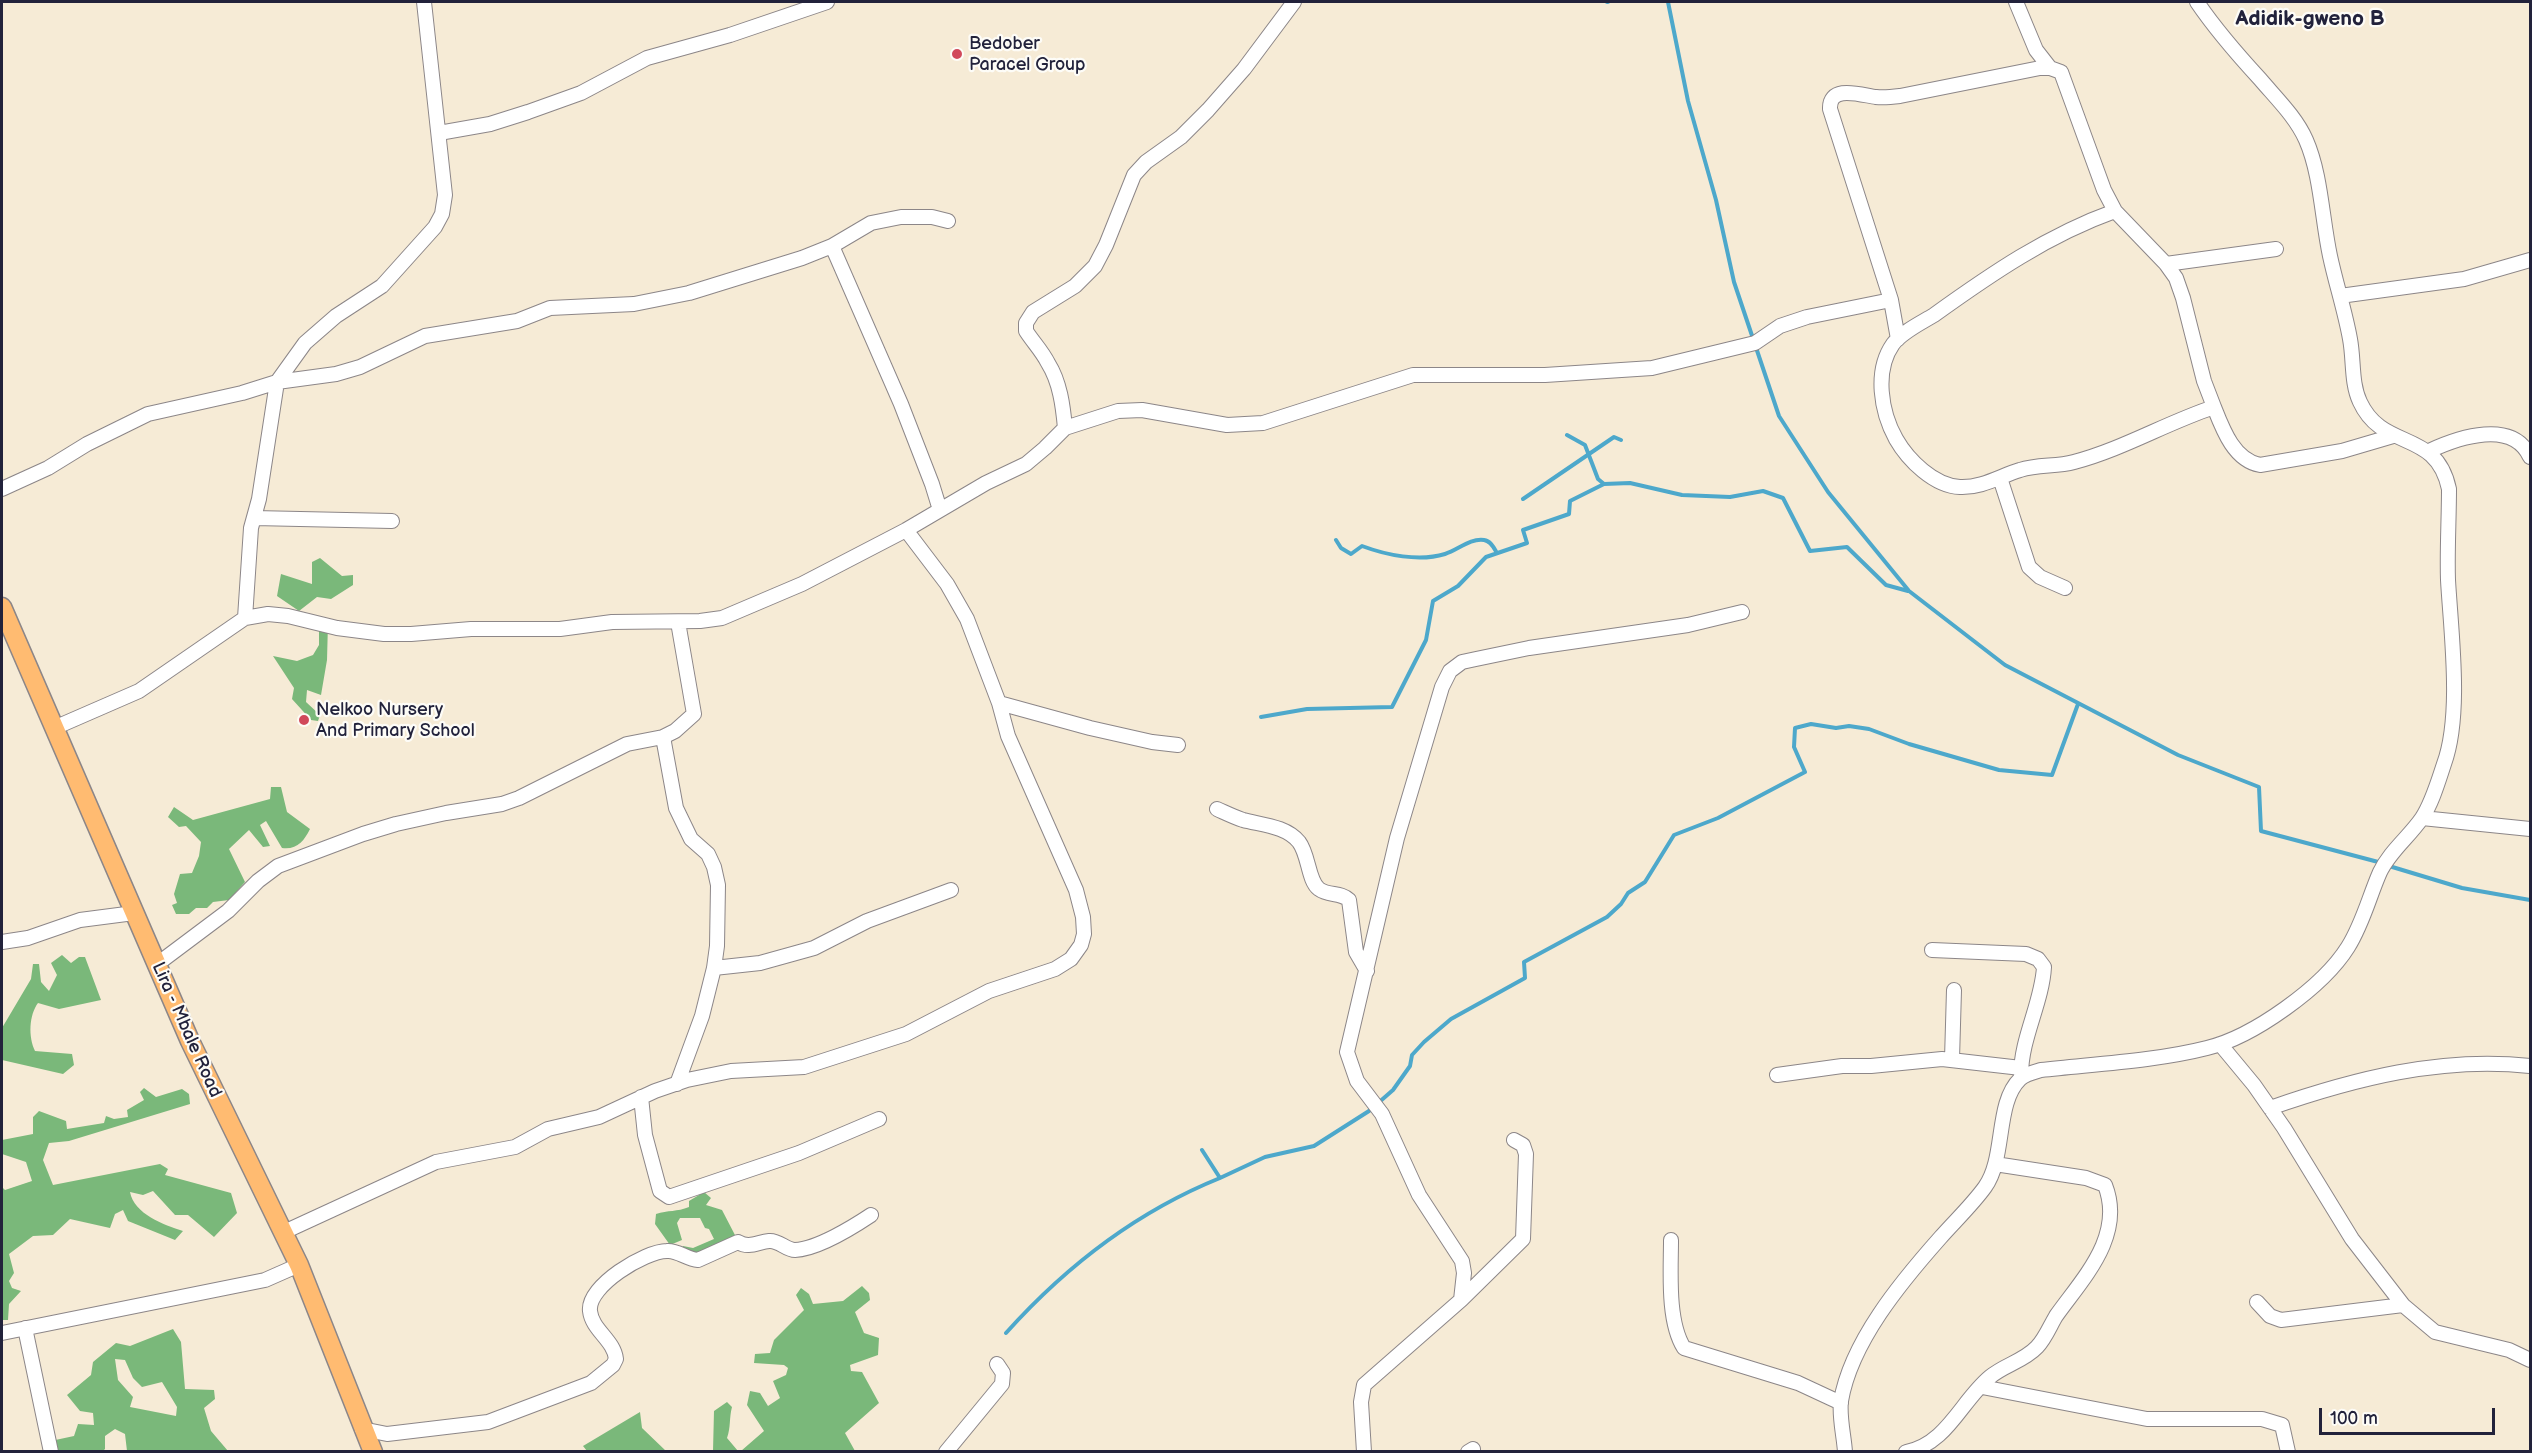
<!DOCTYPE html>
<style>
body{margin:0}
#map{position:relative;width:2532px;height:1453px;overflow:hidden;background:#f6ebd6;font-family:"Balsamiq Sans",sans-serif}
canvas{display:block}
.frame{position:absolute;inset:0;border:3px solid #22223b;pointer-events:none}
.scale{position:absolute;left:2319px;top:1408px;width:176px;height:27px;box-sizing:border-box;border:3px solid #22223b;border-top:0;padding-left:8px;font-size:18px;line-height:21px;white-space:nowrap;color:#22223b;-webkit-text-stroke:4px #fdfcf7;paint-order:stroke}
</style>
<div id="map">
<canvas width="2532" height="1453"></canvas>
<div class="frame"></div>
<div class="scale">100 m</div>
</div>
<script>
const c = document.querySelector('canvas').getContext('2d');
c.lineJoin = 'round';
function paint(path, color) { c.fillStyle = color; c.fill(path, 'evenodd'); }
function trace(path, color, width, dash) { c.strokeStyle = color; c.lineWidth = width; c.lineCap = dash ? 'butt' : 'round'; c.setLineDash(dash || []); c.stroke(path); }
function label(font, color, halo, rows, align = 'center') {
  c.font = font + ' "Balsamiq Sans",sans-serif'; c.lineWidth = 4.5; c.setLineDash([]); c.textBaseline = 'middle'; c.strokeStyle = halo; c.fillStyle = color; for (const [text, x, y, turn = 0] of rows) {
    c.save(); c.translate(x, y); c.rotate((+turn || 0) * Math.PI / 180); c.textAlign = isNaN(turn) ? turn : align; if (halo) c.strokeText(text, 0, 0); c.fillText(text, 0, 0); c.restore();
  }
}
paint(new Path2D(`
 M320,558L342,576L353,575V585L331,599L317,597L299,611L277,596L281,574L312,584V562Z
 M318,618L328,623L327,660L321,695L307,690L306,702L320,715L318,721L311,720L292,699L294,688L273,656L297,661L313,655L319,645V630L306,628Z
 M271,787H281L287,812L310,829C304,841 297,850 282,848L266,821L260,825L270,846L263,847L249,830L229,849L245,882L229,900L213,902L207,908H196L189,914H176L172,905L177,903L174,894L180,874L192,873L199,856L201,842L186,826L179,827L168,817L174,807L193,820L270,799Z
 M62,955L71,963L79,957H85L101,1000L59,1009L38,1003C29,1015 28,1037 35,1051L72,1054L74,1065L63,1074L2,1060V1028L31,979L33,964H39L41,982L49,991L57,975L51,963Z
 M144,1088L156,1097L182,1089L189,1094L190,1104L69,1141L49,1143L43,1160L53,1185L160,1164L168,1169L165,1175L231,1193L237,1213L214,1237L188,1215H175L153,1191L143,1195L130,1192C134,1214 164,1225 183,1231L175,1240L128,1221L123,1210L115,1214L110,1228L70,1219L53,1235L33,1236L9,1254L14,1273L9,1281L12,1288L21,1291L9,1304L8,1320H2V1187L5,1190L32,1181L26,1162L2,1154V1140L33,1134V1117L39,1111L66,1121L67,1129L104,1123L106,1116L114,1119L128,1117L127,1110L144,1100L140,1092Z
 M704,1192L711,1198L706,1205L722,1210L736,1237L695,1258L680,1251L683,1246L693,1248L714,1239L709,1229L705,1228L700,1218H680L677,1223L682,1240L670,1245L655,1224L656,1214C668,1210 677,1212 689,1207V1201Z
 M862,1286L869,1293L870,1300L855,1312L864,1333L879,1338L878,1355L850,1365L851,1371L862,1372L879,1403L845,1433L855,1451H741L764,1431L747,1405L750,1391L760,1393L768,1406L780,1398L773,1381L786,1375L788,1368L784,1365L754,1363L755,1354L770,1353L774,1340L804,1310L796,1295L801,1288L809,1294L813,1304L843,1301Z
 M173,1329L181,1342L185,1389L214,1390L215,1399L204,1408L211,1431L228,1451H127L125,1434L115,1429L105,1436V1449L103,1451H47L46,1442L74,1436L78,1424L94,1425L93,1413L80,1411L67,1395L91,1375L93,1362L116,1343L130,1346ZM115,1359L125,1360L133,1378L142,1387L162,1382L177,1407L176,1416L130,1407L133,1397L118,1380Z
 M727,1402L732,1407C729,1418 731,1427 727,1438L738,1451H713L714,1411Z
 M640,1412L642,1428L666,1451H587L583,1446Z`), '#7ab87a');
trace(new Path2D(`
 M1607,2H1608
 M1668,2L1688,101L1716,200L1734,282L1779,416L1828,492L1909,591L2005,665L2178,755L2259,787L2261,831L2382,863
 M1567,435L1585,445L1598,479L1604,484
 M1523,499L1614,437L1621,440
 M1336,540L1341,548L1351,554L1362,546C1386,555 1419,562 1445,554C1458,550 1470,538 1484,540C1491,541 1494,548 1497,553
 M1261,717L1307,709L1392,707L1426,640L1433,601L1458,586L1486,557L1527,543L1523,530L1569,514L1570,501L1604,484L1630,483L1682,495L1730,497L1763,491L1783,498L1810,551L1847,547L1886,585L1908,591
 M2389,866L2462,888L2530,900
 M1202,1150L1220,1178L1265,1157L1314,1146L1369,1111L1393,1090L1410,1066L1412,1055L1424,1042L1451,1019L1525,978L1524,962L1607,917L1621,904L1628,893L1645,882L1674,835L1718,818L1805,772L1794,747L1795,728L1811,724L1836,728L1849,726L1869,729L1909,744L1999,770L2052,775L2078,704
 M1006,1333C1067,1265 1136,1212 1220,1178`), '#4da8cb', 4);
const minor = new Path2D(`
 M2016,2L2036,50L2050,68
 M439,133L490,124L528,112L581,93L647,58L730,35L827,2
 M832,246L901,404L932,484L940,510
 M2166,264L2276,249
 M2340,296L2464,279L2530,260
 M1898,339L1891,300L1830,109C1829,84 1861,95 1876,97C1884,98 1892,97 1900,96L2040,68H2050L2061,72L2104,190L2115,211
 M2214,407L2204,381L2183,298L2176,278L2166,264L2115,211C2048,235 1991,274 1934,315C1921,323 1902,332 1893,344C1874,371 1881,412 1896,439C1908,460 1934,486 1960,487C1982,488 2000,476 2020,470C2038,464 2056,467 2074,462C2123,449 2166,423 2214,407C2223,430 2234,460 2260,465L2342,451L2393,436
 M1065,428C1063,406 1060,382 1048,363C1042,351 1033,342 1026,331V323L1033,312L1075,286L1095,266L1106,245L1134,175L1146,162L1181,137L1208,110L1244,69L1294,2
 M2429,451C2459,437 2513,419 2530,457
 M2000,478L2029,567L2040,577L2065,588
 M2,489L48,468L87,444L148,414L242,393L277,382L305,343L336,316L382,286L435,227L442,214L445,195L424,2
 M254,518L392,521
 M245,618L251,528L259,499L277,382L336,374L360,367L425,336L517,321L550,308L634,304L689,293L802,258L832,246L871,223L901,217H932L948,221
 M999,703L1090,728L1152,742L1178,745
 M54,728L139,691L245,618L268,614L288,616L337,628L384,634H411L471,629H560L612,622L700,621L722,618L802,584L906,530L986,483L1026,464L1045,448L1065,428L1118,411L1142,410L1227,425L1263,423L1413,375H1545L1652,368L1755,343L1780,326L1807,317L1891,300
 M663,737L676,808L691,839L708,854L714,867L718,885L717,946L714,968L702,1016L677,1084
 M1217,809C1226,813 1234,817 1243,820C1262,825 1286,826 1299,842C1309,855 1308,881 1319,889C1328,896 1341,892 1349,900L1356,952L1367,971
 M2422,818L2530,829
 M2,942L28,938L80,920L134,913
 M1932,950L2026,954L2038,959L2044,967C2042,1003 2021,1038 2021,1075
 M156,965L228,911L258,881L278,866L363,834L396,824L446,813L502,804L519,798L627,744L663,737L675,731L694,714L678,622
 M714,968L760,963L814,948L867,921L951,890
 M2220,1044L2254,1085L2284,1128L2352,1239L2403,1305L2435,1332L2509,1350L2530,1360
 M1952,1059L1954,990
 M1777,1075L1842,1066H1871L1942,1059L2021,1068
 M641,1097L645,1135L660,1191L669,1197L799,1153L879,1119
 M2270,1108C2353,1079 2442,1056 2530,1066
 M284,1232L436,1162L515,1147L548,1129L599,1117L655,1091L687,1080L731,1071L804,1067L906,1034L989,991L1055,969L1071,959L1081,945L1084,934L1083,917L1076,890L1008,736L999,703L967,619L947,584L906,530
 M1671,1240C1671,1271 1667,1321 1684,1348L1798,1383L1841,1403
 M1461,1300L1523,1239L1526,1154L1523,1145L1514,1140
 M2257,1302L2270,1316L2281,1320L2403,1305
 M25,1328L51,1452
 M2,1333L265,1280L299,1265
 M1982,1387L2147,1419H2262L2282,1425L2288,1452
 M362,1429L387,1434L488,1422L591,1383L613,1365L616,1359C614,1340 592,1330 590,1311C587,1286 645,1251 667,1251C677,1250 687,1259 698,1260L738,1242C749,1249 758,1242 769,1241C779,1240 786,1250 795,1250C817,1249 853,1227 871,1215
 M946,1452L1002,1384L1003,1373L997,1364
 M1364,1452L1361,1402L1364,1385L1461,1300L1464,1273L1462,1261L1419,1195L1382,1114L1357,1081L1347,1052L1397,838L1442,687L1450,671L1462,662L1476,659L1529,648L1688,625L1742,612
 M1468,1452L1473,1449
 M1845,1452C1844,1436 1839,1417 1841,1401C1851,1342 1901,1282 1940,1238C1955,1221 1972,1205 1985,1187C2006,1158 1995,1103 2020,1079C2025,1074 2034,1072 2041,1070C2094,1064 2156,1061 2207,1048C2253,1037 2323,987 2348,947C2363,923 2369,897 2380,872C2390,851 2409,837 2422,818C2432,803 2438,782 2444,764C2462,715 2451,633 2448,580C2447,550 2449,519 2449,489C2436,428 2383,452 2360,402C2351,383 2354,360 2350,339C2345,311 2336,284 2330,256C2322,219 2321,174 2306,140C2296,117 2276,98 2260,79C2237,54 2216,30 2197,2
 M1906,1452C1947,1444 1961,1401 1990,1377C2004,1365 2024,1361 2037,1347C2045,1339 2050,1326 2056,1316C2083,1278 2125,1236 2105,1185L2086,1178L1995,1164`);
const major = new Path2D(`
 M2,607L190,1041L299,1265L373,1452`);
trace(minor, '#8c8688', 16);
trace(major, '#8c8688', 21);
trace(minor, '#fff', 14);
trace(major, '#ffbb71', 18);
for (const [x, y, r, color] of [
 [957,54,6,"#d1495b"],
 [304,720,6,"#d1495b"]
]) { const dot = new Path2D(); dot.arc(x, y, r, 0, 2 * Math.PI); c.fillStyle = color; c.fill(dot); trace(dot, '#fdfcf7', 2); }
label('18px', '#22223b', '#fdfcf7', [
 ["Bedober",969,44],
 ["Paracel Group",969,65],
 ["Nelkoo Nursery",316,710],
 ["And Primary School",316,731]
], 'left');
label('18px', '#22223b', '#fdfcf7', [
 ["Lira - Mbale Road",186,1030,66]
]);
label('bold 21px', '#22223b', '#fdfcf7', [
 ["Adidik-gweno B",2310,20]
]);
</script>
